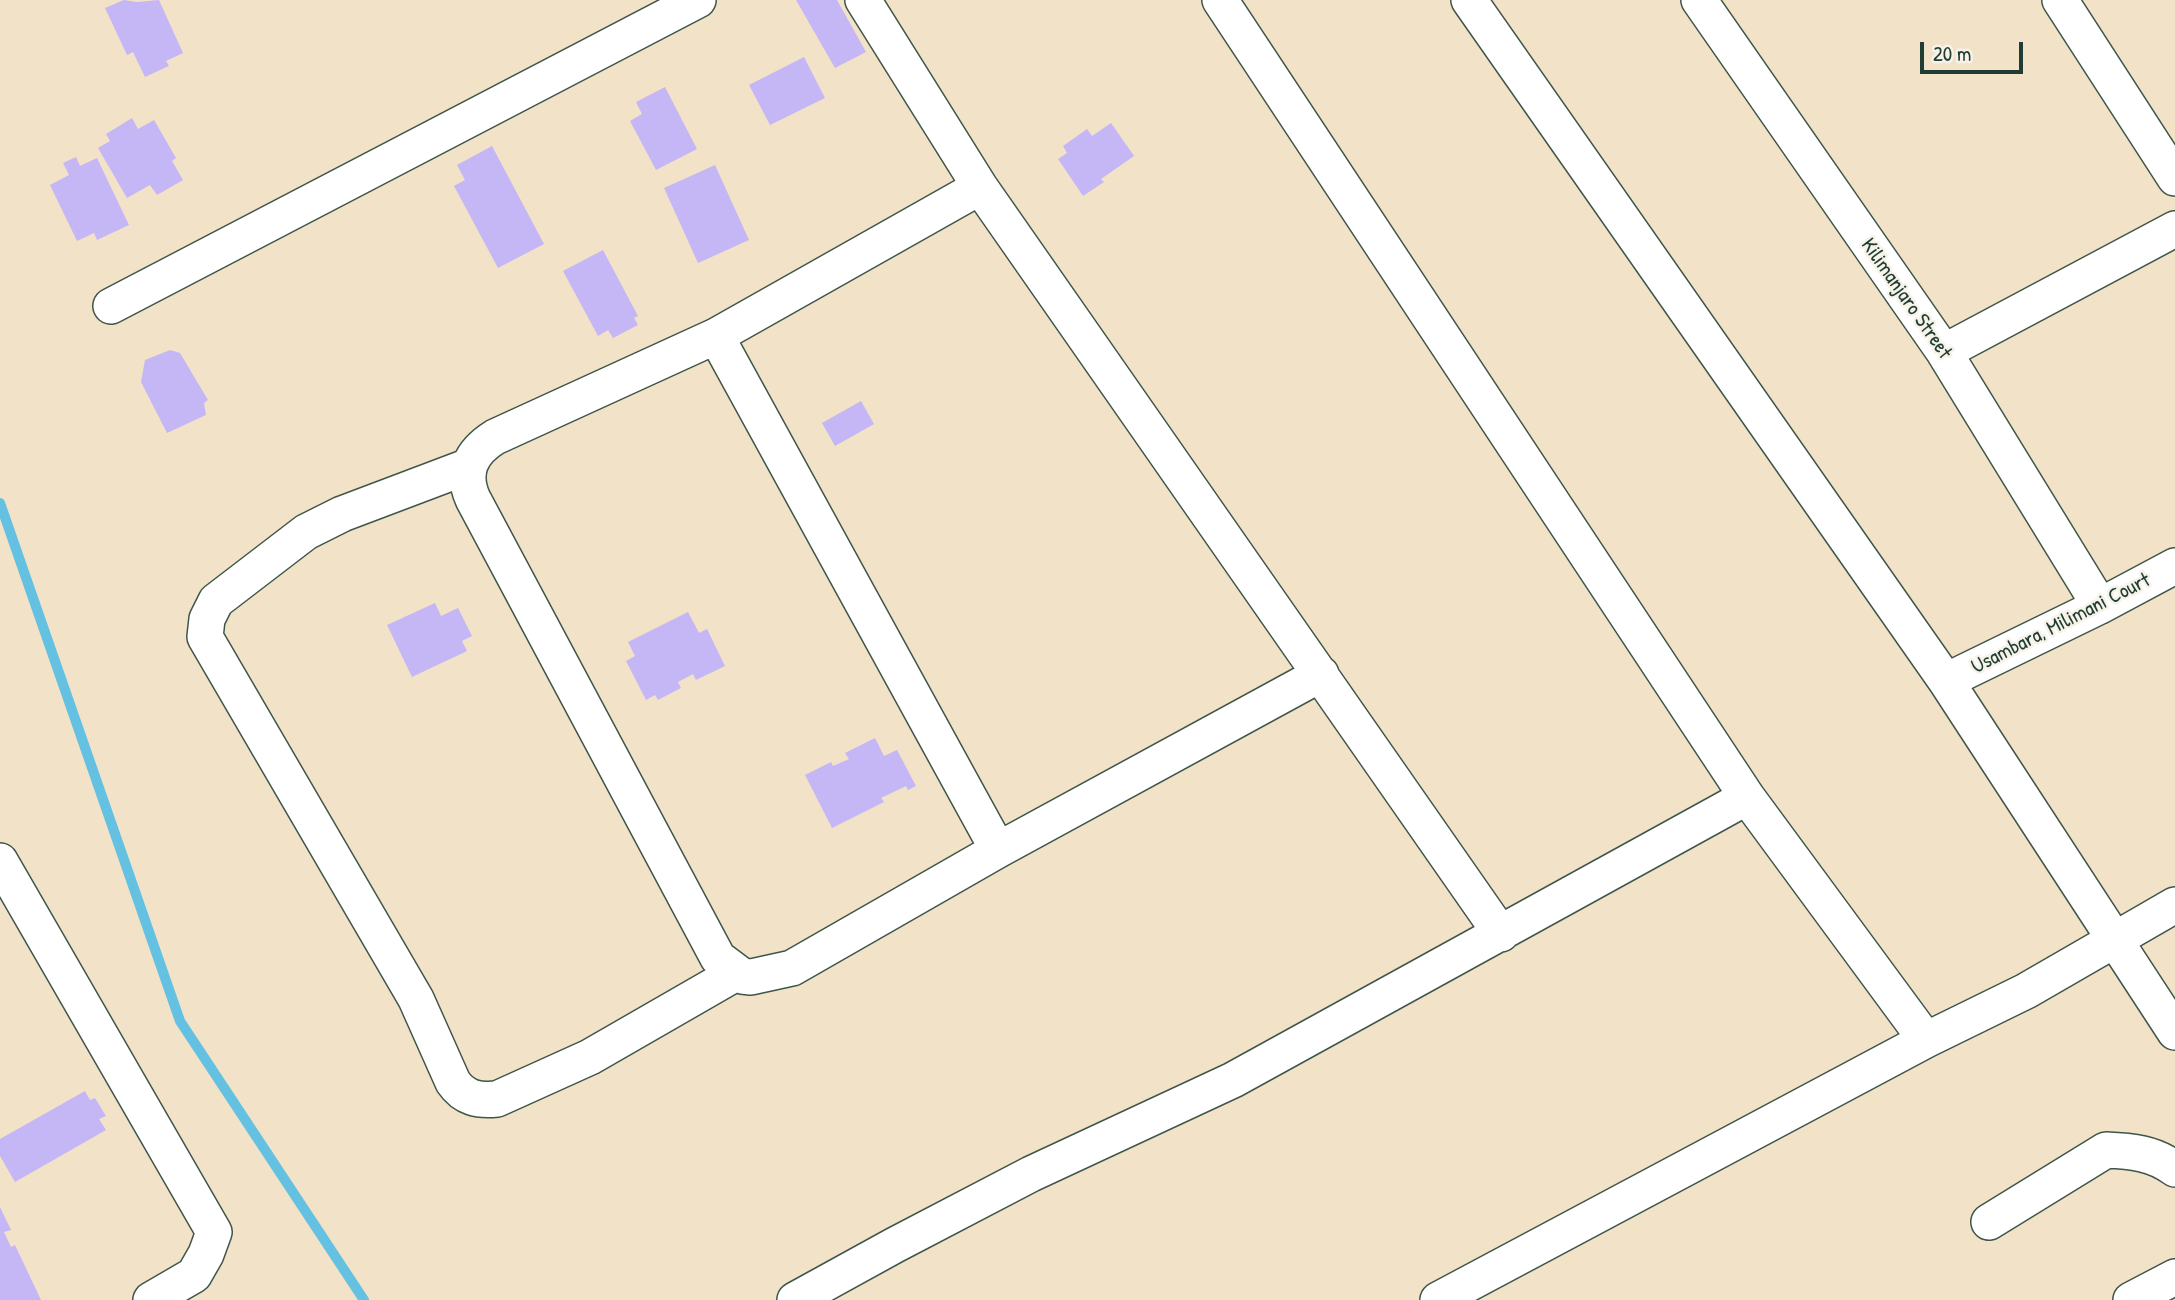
<!DOCTYPE html>
<style>
body{margin:0}
#map{position:relative;width:2175px;height:1300px;overflow:hidden;background:#f2e2c7;font-family:"Patrick Hand",sans-serif}
canvas{display:block}
.scale{position:absolute;left:1920px;top:42px;width:103px;height:32px;box-sizing:border-box;border:4px solid #1f3d34;border-top:0;padding-left:9px;font-size:21px;line-height:24px;white-space:nowrap;color:#1f3d34;-webkit-text-stroke:5px #f7f3e8;paint-order:stroke}
</style>
<div id="map">
<canvas width="2175" height="1300"></canvas>
<div class="scale">20 m</div>
</div>
<script>
const c = document.querySelector('canvas').getContext('2d');
c.lineJoin = 'round';
function trace(path, color, width, dash) { c.strokeStyle = color; c.lineWidth = width; c.lineCap = dash ? 'butt' : 'round'; c.setLineDash(dash || []); c.stroke(path); }
function paint(path, color) { c.fillStyle = color; c.fill(path, 'evenodd'); }
function label(font, color, halo, rows, align = 'center') {
  c.font = font + ' "Patrick Hand",sans-serif'; c.lineWidth = 5; c.setLineDash([]); c.textBaseline = 'middle'; c.strokeStyle = halo; c.fillStyle = color; for (const [text, x, y, turn = 0] of rows) {
    c.save(); c.translate(x, y); c.rotate((+turn || 0) * Math.PI / 180); c.textAlign = isNaN(turn) ? turn : align; if (halo) c.strokeText(text, 0, 0); c.fillText(text, 0, 0); c.restore();
  }
}
trace(new Path2D(`
 M0,503L180,1021L364,1300`), '#64c1e2', 10);
paint(new Path2D(`
 M124,0L137,2L159,0L183,53L166,61L169,66L145,77L133,52L127,55L105,8Z
 M796,0H837L866,52L835,68Z
 M804,57L825,98L770,125L749,85Z
 M665,87L697,149L656,170L630,121L642,114L636,102Z
 M132,118L138,129L154,120L176,158L172,161L183,180L157,195L150,185L127,198L98,148L110,141L106,134Z
 M1111,123L1134,156L1101,179L1104,182L1083,196L1058,159L1067,153L1063,146L1087,129L1092,136Z
 M492,146L544,244L498,268L454,186L465,180L457,165Z
 M76,157L80,166L97,158L129,225L97,240L94,233L77,241L50,185L69,175L63,163Z
 M715,165L749,240L698,263L664,188Z
 M603,250L638,316L634,318L638,325L613,338L608,330L598,336L563,271Z
 M170,350L180,353L208,400L204,403L206,415L167,433L141,382L145,360Z
 M861,401L874,424L835,446L822,423Z
 M435,603L441,616L458,608L472,636L462,641L467,651L412,677L387,625Z
 M688,612L699,633L707,629L725,666L696,680L693,674L678,682L681,688L658,700L655,695L646,700L626,661L635,656L628,642Z
 M875,738L884,756L897,750L916,786L908,790L906,786L881,798L884,802L832,828L805,775L831,762L833,766L849,759L845,753Z
 M85,1091L90,1100L95,1098L106,1116L99,1119L106,1130L15,1182L0,1156V1139Z
 M0,1207L11,1230L4,1232L11,1247L15,1245L41,1300H0Z`), '#c5b6f6');
const minor = new Path2D(`
 M863,0L980,187L1501,934
 M1220,0L1747,797
 M1469,0L1946,681L2175,1032
 M1699,0L1944,352L2100,606
 M2060,0L2175,178
 M980,187L716,336L495,437C471,452 461,472 473,499L718,958L742,976L751,977L792,968L998,850L1321,674
 M111,306L698,0
 M716,336L998,850
 M1944,352L2175,229
 M469,466L342,514L306,532L216,601L207,619L205,637L416,999L453,1082C464,1098 478,1101 497,1099L590,1057L736,973
 M1946,681L2100,606L2175,566
 M0,861L214,1232L206,1254L194,1275L151,1300
 M1989,1222L2106,1150C2131,1151 2154,1153 2175,1169
 M795,1300L895,1245L1031,1174L1233,1080L1747,797L1926,1040L2026,991L2175,905
 M1438,1300L1926,1040
 M2131,1300L2175,1277`);
trace(minor, '#3f564a', 38);
trace(minor, '#fff', 35);
label('21px', '#1f3d34', '#f7f3e8', [
 ["Kilimanjaro Street",1906,299,55],
 ["Usambara, Milimani Court",2061,624,-27]
]);
</script>
